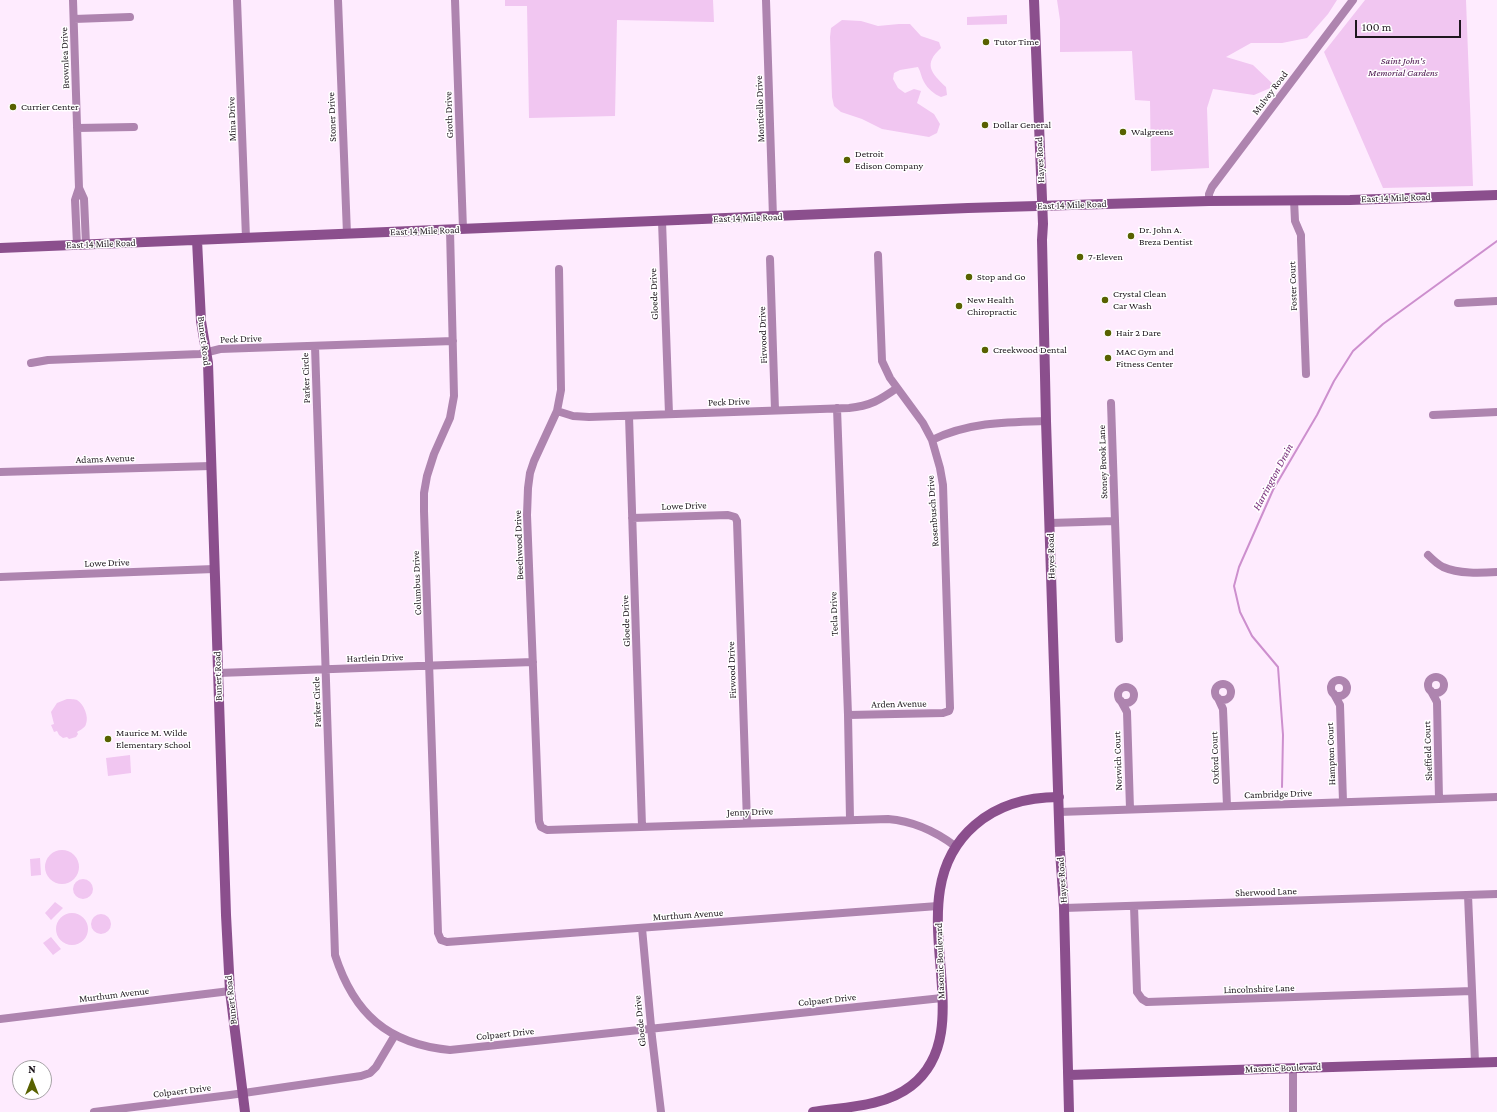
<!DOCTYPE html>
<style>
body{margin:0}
#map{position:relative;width:1497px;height:1112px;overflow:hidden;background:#feebfe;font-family:"Crimson Pro",serif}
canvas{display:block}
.north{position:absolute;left:12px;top:1060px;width:40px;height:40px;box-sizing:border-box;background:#fff;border:1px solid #a5a2a5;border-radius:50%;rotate:0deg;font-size:11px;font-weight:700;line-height:16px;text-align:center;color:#1f171f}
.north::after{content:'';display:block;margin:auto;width:14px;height:18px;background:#586100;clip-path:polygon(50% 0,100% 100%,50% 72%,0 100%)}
.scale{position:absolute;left:1355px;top:20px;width:106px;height:18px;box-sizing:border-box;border:2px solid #1f171f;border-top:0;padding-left:5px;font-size:12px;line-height:14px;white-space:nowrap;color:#1f171f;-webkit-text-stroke:3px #fff;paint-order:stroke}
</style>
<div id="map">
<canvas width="1497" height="1112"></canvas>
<div class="north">N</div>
<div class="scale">100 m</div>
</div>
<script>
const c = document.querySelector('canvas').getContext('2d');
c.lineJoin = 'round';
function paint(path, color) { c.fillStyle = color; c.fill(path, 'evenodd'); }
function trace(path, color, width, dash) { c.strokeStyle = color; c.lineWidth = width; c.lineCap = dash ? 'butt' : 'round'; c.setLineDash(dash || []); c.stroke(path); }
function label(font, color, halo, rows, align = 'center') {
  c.font = font + ' "Crimson Pro",serif'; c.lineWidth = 3; c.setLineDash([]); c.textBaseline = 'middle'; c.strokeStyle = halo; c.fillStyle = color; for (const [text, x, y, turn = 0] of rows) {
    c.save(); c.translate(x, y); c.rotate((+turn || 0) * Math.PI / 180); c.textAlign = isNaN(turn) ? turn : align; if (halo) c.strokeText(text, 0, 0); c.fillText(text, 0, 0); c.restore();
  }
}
paint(new Path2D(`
 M505,0H713L714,22L617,20L615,116L529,118L527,6H505Z
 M1057,0H1337L1328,14L1307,38L1282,43H1251L1226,57L1253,65L1275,86L1254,95L1213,89L1207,108L1209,168L1151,171L1150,101L1135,100L1132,51L1060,52V20Z
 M1365,0H1466L1473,186L1383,188L1324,52Z
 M1007,15V24L967,25V17Z
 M842,20L861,21L878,26L899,24H910L921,36L939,42L941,48C923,64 931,73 946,87L947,95L941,97C934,94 928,89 924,82C921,77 921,72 918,67L900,70L894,73L893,79L898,88L905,93L914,89L921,91L917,103L934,114L940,124L937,133L929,137L882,129L862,119L841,112L834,106L832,97L830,37L831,28Z
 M67,699C70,699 75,699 77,700C84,704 89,717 86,724C85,728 80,730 77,732L78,734L76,737L69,739L67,737L63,738L59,735L57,731L54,732L51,725L54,724L51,712L57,703Z
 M130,755L131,773L108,776L106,758Z
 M45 867a17 17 0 1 1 34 0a17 17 0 1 1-34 0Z
 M40,858L41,875L31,876L30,859Z
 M73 889a10 10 0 1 1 20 0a10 10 0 1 1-20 0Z
 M55,902L63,908L51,920L45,913Z
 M56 929a16 16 0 1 1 32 0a16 16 0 1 1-32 0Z
 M91 924a10 10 0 1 1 20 0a10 10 0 1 1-20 0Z
 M51,937L61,949L53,955L43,943Z`), '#f1c6f1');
trace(new Path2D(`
 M1282,787L1283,735L1278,667L1252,636L1240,612L1234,586L1239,567L1273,490L1317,415L1334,381L1353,351L1383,324L1497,241`), '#cd8fce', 2);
trace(new Path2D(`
 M73,0L79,188L75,200L77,245
 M237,0L246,238
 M338,0L347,234
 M455,0L463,229
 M766,0L773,217
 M74,19L130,17
 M77,128L134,127
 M79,188L84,199L86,244
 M1294,200L1295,221L1301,235V239L1306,374
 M1209,201V194L1212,187L1353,0
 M662,221L669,414
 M450,230L454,396L450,418L434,454L427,476L424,493V511L438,933L441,940L447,942L938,906
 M770,259L775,410
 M559,269L561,390L557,411L534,461L530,473L528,488L527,515L539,821L541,827L547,830L888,819C913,821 935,831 955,846
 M1458,303L1497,301
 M315,346L335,955C354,1014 388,1044 450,1050L942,998
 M31,363L48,360L200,354L220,349L453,341
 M1111,403L1119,639
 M837,408L848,715L850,819
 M557,411L573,416L589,417L849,408C870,406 880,400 897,388
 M1433,415L1497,412
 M629,416L642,826
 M932,440C969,422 1007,422 1046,421
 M0,472L211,466
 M632,518L728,515L735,517L737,521L747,822
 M1050,523L1115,521
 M1428,555C1433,560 1437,564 1443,567C1459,574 1480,573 1497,572
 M0,577L214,569
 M218,673L533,662
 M1428 685a8 8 0 1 1 16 0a8 8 0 1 1-16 0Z
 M1331 688a8 8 0 1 1 16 0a8 8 0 1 1-16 0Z
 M1215 692a8 8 0 1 1 16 0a8 8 0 1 1-16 0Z
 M1118 695a8 8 0 1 1 16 0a8 8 0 1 1-16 0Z
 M1431,691L1437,702L1439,799
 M1334,694L1340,705L1343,802
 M1218,698L1223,709L1227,806
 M1121,701L1127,712L1130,809
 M848,715L943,713L949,711L950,708L943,485L940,468L932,440L923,423L890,378L882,361L878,255
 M1059,812L1497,797
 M1468,895L1475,1062
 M1134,906L1137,992L1142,999L1147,1002L1472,991
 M1064,908L1497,894
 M642,928L652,1037L661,1112
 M0,1019L230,991
 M1293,1068V1112
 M94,1112L230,1095L361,1076L370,1073L376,1067L395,1035`), '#ae84af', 8);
trace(new Path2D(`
 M1034,0L1043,224L1042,240L1046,421L1060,851L1064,908L1069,1112
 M197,240L201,321L208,363L226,915L230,991L245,1112
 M0,248L968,208L1209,201L1350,200L1497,195
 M1069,1075L1497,1062
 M813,1112C845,1107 884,1107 911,1086C987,1027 891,897 975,825C999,804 1027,797 1059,797`), '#8b4f8d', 10);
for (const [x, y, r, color] of [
 [986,42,4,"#586100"],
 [13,107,4,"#586100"],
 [985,125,4,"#586100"],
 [1123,132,4,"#586100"],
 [847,160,4,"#586100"],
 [1131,236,4,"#586100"],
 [1080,257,4,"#586100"],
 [969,277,4,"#586100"],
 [1105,300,4,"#586100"],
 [959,306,4,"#586100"],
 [1108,333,4,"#586100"],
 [985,350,4,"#586100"],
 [1108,358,4,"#586100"],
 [108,739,4,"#586100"]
]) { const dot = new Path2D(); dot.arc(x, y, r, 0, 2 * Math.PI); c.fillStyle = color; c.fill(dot); trace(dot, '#fff', 1.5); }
label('10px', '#1f171f', '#fff', [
 ["Tutor Time",994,42],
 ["Currier Center",21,107],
 ["Dollar General",993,125],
 ["Walgreens",1131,132],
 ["Detroit",855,154],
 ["Edison Company",855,166],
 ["Dr. John A.",1139,230],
 ["Breza Dentist",1139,242],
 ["7-Eleven",1088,257],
 ["Stop and Go",977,277],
 ["Crystal Clean",1113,294],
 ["Car Wash",1113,306],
 ["New Health",967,300],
 ["Chiropractic",967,312],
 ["Hair 2 Dare",1116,333],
 ["Creekwood Dental",993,350],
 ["MAC Gym and",1116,352],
 ["Fitness Center",1116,364],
 ["Maurice M. Wilde",116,733],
 ["Elementary School",116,745]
], 'left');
label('10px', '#1f171f', '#fff', [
 ["Brownlea Drive",65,58,-92],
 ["Mulvey Road",1270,93,-53],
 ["Monticello Drive",760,109,-92],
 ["Groth Drive",449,115,-92],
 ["Stoner Drive",332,117,-92],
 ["Mina Drive",232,119,-92],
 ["Hayes Road",1040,160,-93],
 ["East 14 Mile Road",1396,198,-2],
 ["East 14 Mile Road",1072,205,-2],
 ["East 14 Mile Road",748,218,-2],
 ["East 14 Mile Road",425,231,-2],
 ["East 14 Mile Road",101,244,-2],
 ["Foster Court",1293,286,-92],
 ["Gloede Drive",654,294,-92],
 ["Firwood Drive",763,335,-92],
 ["Peck Drive",241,339,-2],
 ["Bunert Road",204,341,83],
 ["Parker Circle",306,378,-92],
 ["Peck Drive",729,402,-2],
 ["Adams Avenue",105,459,-2],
 ["Stoney Brook Lane",1103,462,-92],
 ["Lowe Drive",684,506,-2],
 ["Rosenbusch Drive",933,511,-94],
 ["Beechwood Drive",519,545,-92],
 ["Hayes Road",1051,556,-91],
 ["Lowe Drive",107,563,-2],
 ["Columbus Drive",417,583,-92],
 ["Tecla Drive",834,614,-92],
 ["Gloede Drive",626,621,-92],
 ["Hartlein Drive",375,658,-2],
 ["Firwood Drive",732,670,-92],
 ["Bunert Road",218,676,-92],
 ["Parker Circle",317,702,-92],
 ["Arden Avenue",899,704,-1],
 ["Sheffield Court",1428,751,-92],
 ["Hampton Court",1331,754,-92],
 ["Oxford Court",1215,758,-92],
 ["Norwich Court",1118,761,-92],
 ["Cambridge Drive",1278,794,-2],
 ["Jenny Drive",750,812,-2],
 ["Hayes Road",1062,880,-94],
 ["Sherwood Lane",1266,892,-2],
 ["Murthum Avenue",688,915,-4],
 ["Masonic Boulevard",940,961,-92],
 ["Lincolnshire Lane",1259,989,-2],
 ["Murthum Avenue",114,995,-7],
 ["Bunert Road",231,1000,-96],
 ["Colpaert Drive",827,1000,-6],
 ["Gloede Drive",640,1021,-96],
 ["Colpaert Drive",505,1034,-6],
 ["Masonic Boulevard",1283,1068,-2],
 ["Colpaert Drive",182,1091,-7]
]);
label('italic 10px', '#470f4a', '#fff', [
 ["Saint John's",1403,61],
 ["Memorial Gardens",1403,73]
]);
label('italic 11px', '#762c79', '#fff', [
 ["Harrington Drain",1273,477,-62]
]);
</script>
